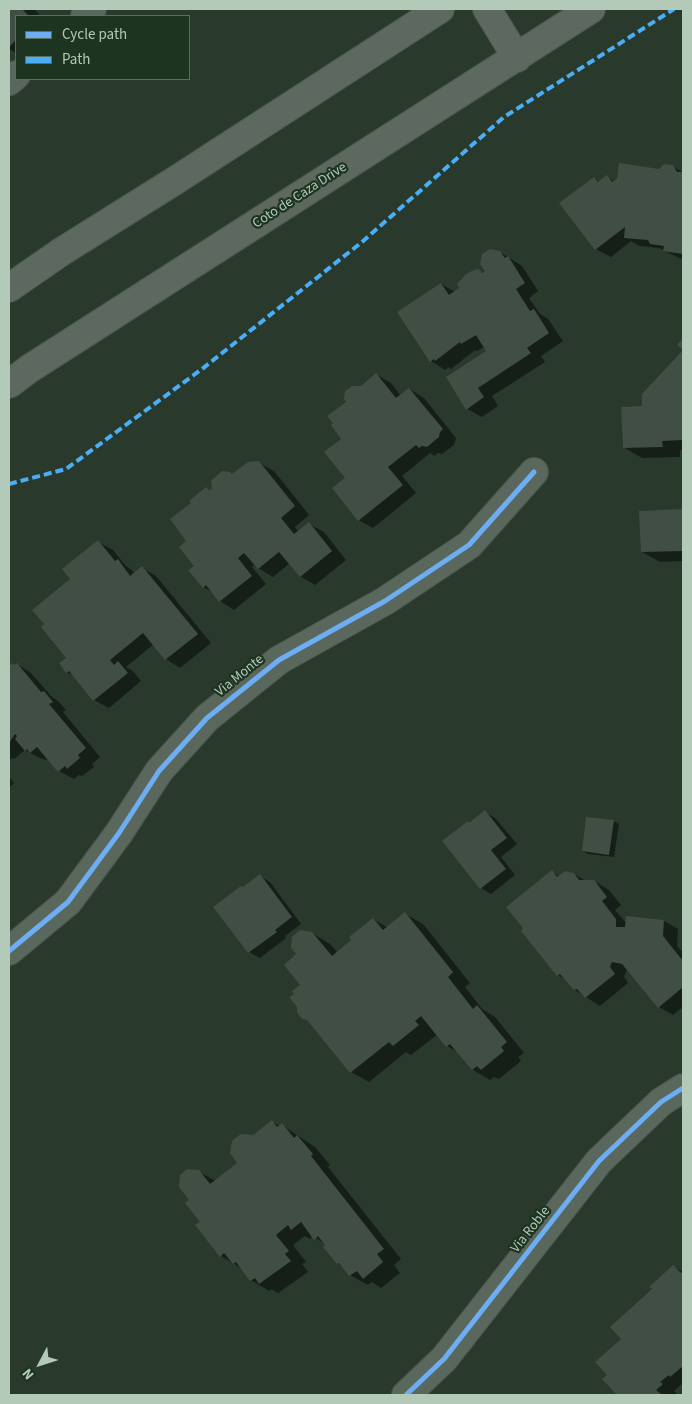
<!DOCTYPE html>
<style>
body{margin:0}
#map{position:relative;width:692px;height:1404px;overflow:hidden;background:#29392c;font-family:"Source Sans 3",sans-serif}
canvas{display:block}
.frame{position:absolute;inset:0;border:10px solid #b4cab9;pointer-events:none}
.legend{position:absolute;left:15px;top:15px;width:175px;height:65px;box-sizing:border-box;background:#1d3421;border:1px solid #59705e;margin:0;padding:6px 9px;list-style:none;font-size:15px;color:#b4cab9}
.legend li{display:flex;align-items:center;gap:10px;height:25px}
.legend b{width:25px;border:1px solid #59705e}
.north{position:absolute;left:15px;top:1339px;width:50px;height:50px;-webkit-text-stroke:4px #1d3421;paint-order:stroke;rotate:230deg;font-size:14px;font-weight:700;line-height:20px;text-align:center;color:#b4cab9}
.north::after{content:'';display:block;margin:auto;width:18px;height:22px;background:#b4cab9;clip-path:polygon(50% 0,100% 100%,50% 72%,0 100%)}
</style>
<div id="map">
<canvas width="692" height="1404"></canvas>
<div class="frame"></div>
<ul class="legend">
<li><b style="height:6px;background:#6dadf4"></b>Cycle path</li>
<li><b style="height:6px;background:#49aef6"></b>Path</li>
</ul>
<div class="north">N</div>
</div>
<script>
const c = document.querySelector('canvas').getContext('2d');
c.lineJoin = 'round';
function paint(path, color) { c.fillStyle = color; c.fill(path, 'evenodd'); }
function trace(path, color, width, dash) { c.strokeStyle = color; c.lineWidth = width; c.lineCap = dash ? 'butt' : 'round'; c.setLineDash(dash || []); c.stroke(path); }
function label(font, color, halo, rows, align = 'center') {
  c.font = font + ' "Source Sans 3",sans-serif'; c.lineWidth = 4.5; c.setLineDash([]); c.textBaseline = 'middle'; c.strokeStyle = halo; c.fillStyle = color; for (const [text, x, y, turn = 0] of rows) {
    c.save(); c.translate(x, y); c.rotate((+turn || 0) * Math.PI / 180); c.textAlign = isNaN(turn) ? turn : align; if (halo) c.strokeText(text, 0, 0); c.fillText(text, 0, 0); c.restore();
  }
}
paint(new Path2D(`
 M9,9H34L39,14L37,16H16V53L9,49Z
 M673,167L683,172V259L679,258L659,248L639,246L631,241L611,257L596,249L594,178L600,182L607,177L615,182Z
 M500,252L522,266L538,291L529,298L540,314L548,319L563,341L541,356L545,362L492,396L498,406L482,417L467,409L488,351L485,346L477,351L475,350L451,369L449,367L445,370L431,361L441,284L455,292L479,271L484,273Z
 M683,351V450H680V457L642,458L625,448L643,407V394Z
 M377,375L391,383L401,396L409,389L424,398L456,438L454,445L442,454L437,453L435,456L430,453L402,476L416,493L373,528L358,520L347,478L343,439L348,402Z
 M259,463L274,471L309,515L295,527L299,532L309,524L324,532L346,560L315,585L300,576L290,563L273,577L258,568L255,564L252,567L266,584L234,610L220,601L213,592L203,587L188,541L193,503L206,488L211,491L233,475Z
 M683,511V561L660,562L642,552L640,512Z
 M98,542L113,550L125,565L135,573L142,568L156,576L211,643L180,668L166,659L154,644L126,667L133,671L141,681L109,708L94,700L75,677L67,672L61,664L68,658L45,624L72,579Z
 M17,664L31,673L51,696L58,701L66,710L63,712L100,757L92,764L94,767L82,776L79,775L74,779L59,771L48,758L46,760L40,758L25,750L14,759L12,758L9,761V667L12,665L14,666Z
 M9,777L14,783L9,788Z
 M485,812L495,818L517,844L501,857L515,875L491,894L481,888L468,822L470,824Z
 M614,821L619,824L614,857L588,854L583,851Z
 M552,872L560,877L574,874L586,881H594L609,890L621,905L615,910L627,924L664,921L678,929L677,946L683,953V1007L673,1015L659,1007L629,970H627L624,976L628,983L600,1006L575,990L567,980L558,975Z
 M260,876L270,882L301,924L285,936L286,938L260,958L249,952L215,907Z
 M405,914L423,924L470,983L465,987L482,1009L495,1017L524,1053L518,1057L521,1061L499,1079L494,1077L490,1080L473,1070L460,1053L447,1046L438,1034L411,1055L406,1052L369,1082L351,1072L312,1023L303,1018L302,985L298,954L312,933L330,944L338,953L373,919L388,928Z
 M272,1122L280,1126L282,1125L315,1147L330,1165L328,1167L401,1259L394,1265L400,1273L381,1288L372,1282L368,1285L350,1275L344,1267L337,1263L327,1245L313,1236L310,1239L305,1236L293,1245L306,1262L302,1264L308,1272L278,1293L271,1289L269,1291L251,1280L241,1268L221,1256L191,1200L199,1172L216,1181L239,1163L253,1136Z
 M674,1267L683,1272V1383L674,1391L677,1393L674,1395H618L604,1379L608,1375L622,1339L654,1289Z`), '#0007');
paint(new Path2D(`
 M9,9H22L29,16H16V40L9,47Z
 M619,163L659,169L664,164L673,165L677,172H681L683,170V254L663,251L664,246L650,244L648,240L624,238L625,227L595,250L559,203L594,177L598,182L607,175L612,182L617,179Z
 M490,249L500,251L505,258L508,256L525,283L516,289L530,311L534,309L549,333L527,348L531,353L478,388L484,397L466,410L446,377L486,351L476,335L461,344L460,342L435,361L434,359L430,362L397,312L441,283L449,295L459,288L457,284L466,274L474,270L479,269L482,273L485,271L480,264L482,254Z
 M683,338V440L662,441L663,447L623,448L621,407L642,406V394L683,350L677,345Z
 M376,373L396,398L409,388L443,429L440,432L439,437L427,447L422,446L419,448L416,445L388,467L403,485L358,521L332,488L345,478L324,452L341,439L331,425L333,423L327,416L346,402L344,399L345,391L352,386H361Z
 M259,461L295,506L281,518L294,534L309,522L332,551L300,577L279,552L258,569L244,553L238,558L252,576L219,602L206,585L203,588L188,570L194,566L179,547L186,541L170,519L191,503L189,501L206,487L209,490L212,489L211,481L222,471L230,472L232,474L248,462Z
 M683,509V551L641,552L639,511Z
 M98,540L115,561L118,559L130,576L142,566L198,634L165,660L143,633L110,660L114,665L118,661L128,673L93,701L69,671L66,673L59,663L66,658L41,627L44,624L32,610L70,579L62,569Z
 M12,663L14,665L17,663L41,692L44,691L53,702L49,704L86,748L78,755L80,758L67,769L65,766L58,772L37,747L30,753L27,749L25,751L15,739L17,736L15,734L9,743V666Z
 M485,810L507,838L491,850L506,869L480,889L442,841L468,821L469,823Z
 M586,817L614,820L609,855L582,851Z
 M552,870L557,877L565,871L574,873L579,880H594L607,897L602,901L616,919V927H625L626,916L664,920L663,936L683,961V987L658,1008L622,964L612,962L610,967L615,974L585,998L577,989L574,990L560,974L557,976L521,931L523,928L506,907Z
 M260,874L292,917L275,930L277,932L248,953L213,907L241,886L243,887Z
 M405,912L453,972L448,977L473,1009L477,1005L507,1042L501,1047L504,1051L481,1070L477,1066L472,1070L450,1044L446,1047L421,1016L415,1021L419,1025L393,1046L389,1042L350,1073L307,1020L302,1019L297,1012V1007L289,997L294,994L292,991L300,985L284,965L296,954L291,948L292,937L300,930L312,932L332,956L351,940L349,937L373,918L383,930Z
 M272,1120L277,1127L282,1123L294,1138L297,1135L313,1154L311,1156L384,1249L377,1254L383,1262L363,1279L357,1271L349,1276L339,1263L337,1264L323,1247L325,1245L318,1236L314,1240L301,1222L291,1230L288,1225L276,1235L289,1251L285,1254L291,1261L259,1284L255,1278L250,1281L236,1262L233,1264L224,1253L220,1257L195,1225L200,1222L185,1203L189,1200L179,1187L180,1175L187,1169L199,1170L210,1184L237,1163L230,1153L232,1141L241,1134L253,1135Z
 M673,1265L681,1273L683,1271V1366L670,1377L669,1375L660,1382L663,1384L656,1390L661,1394L659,1395H617L602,1379L607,1375L595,1362L621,1339L610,1327L652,1289L649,1287Z`), '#414e44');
const minor = new Path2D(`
 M85,16L92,9
 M9,81L16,75
 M9,951L68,902L119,833L159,771L207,718L279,660L385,601L469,545L534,472
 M406,1395L444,1359L599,1161L661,1102L683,1088`);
const major = new Path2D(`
 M487,9L517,58
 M9,288L61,252L176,180L440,9
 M9,384L29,369L591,9`);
trace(minor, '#48544a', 30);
trace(major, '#47564a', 30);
trace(minor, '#5a675d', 28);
trace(major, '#5d685f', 28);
trace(new Path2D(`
 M9,484L66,469L202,369L362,242L504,117L674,9`), '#49aef6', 4, [8, 4]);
trace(new Path2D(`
 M9,951L68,902L119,833L159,771L207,718L279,660L385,601L469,545L534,472
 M406,1395L444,1359L599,1161L661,1102L683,1088`), '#6dadf4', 5);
label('14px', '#b4cab9', '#1d3421', [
 ["Coto de Caza Drive",300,196,-33],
 ["Via Monte",240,676,-39],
 ["Via Roble",531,1230,-52]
]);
</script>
